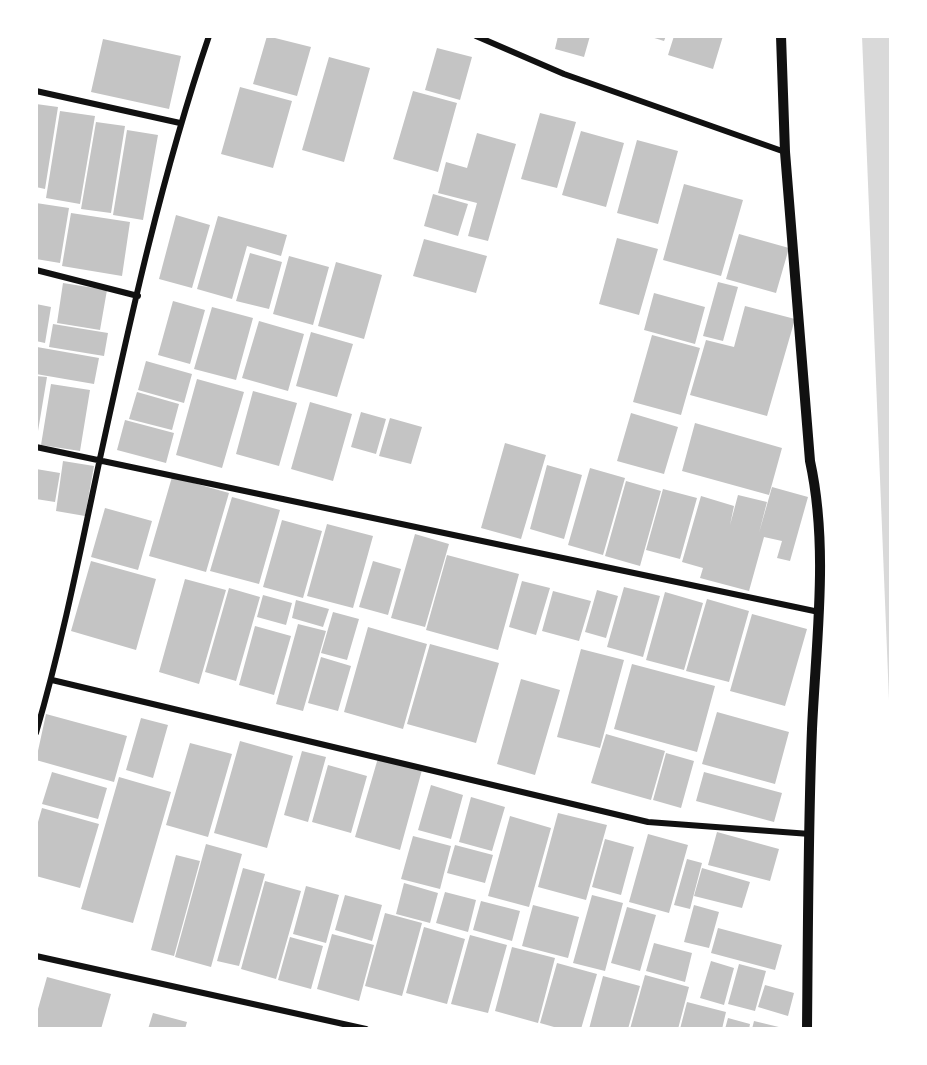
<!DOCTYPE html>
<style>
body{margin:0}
#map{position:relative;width:927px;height:1065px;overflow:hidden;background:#fff;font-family:Inter,sans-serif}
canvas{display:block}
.frame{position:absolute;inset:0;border:38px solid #fff;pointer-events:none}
</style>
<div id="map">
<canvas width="927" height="1065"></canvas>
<div class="frame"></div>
</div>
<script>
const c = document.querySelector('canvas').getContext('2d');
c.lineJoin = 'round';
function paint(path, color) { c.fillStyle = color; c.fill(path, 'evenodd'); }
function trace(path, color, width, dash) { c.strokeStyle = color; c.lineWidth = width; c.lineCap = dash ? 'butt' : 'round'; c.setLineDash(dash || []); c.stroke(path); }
paint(new Path2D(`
 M862,36H891V749Z`), '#d9d9d9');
paint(new Path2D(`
 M267,36L311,47L297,96L253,84Z
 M558,36H590L584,57L555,49Z
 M648,36H666L664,41Z
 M674,36H723L713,69L668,55Z
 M103,39L181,56L169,109L91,92Z
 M437,48L472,57L460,100L425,90Z
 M329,57L370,68L344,162L302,150Z
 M240,87L292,101L273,168L221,154Z
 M413,91L457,103L438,172L393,159Z
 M36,104L58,107L45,189L36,187Z
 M60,111L95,116L80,204L46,198Z
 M540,113L576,122L557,188L521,179Z
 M96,122L125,126L111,213L81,209Z
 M127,130L158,135L143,220L113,215Z
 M581,131L624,143L606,207L562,195Z
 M477,133L516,144L488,241L468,236L477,203L438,193L446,162L467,168Z
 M637,140L678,151L658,224L617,213Z
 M684,184L743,200L721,276L663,260Z
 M433,194L468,204L458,236L424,226Z
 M36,203L69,208L60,263L36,259Z
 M71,213L130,222L122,276L62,266Z
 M176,215L210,225L192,288L159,279Z
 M218,216L287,235L281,256L247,246L232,299L197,289Z
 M739,234L789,248L776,293L726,279Z
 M617,238L658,249L639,315L599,304Z
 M424,239L487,256L476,293L413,276Z
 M250,253L282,262L269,309L236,301Z
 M289,256L329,267L313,325L273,314Z
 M336,262L382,275L364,339L318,326Z
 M718,282L738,287L723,341L703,336Z
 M63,283L107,290L100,330L57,323Z
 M654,293L705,307L695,344L644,330Z
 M173,301L205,310L190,364L158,355Z
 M36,304L51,307L45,343L36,341Z
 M745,306L795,319L767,416L690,395L706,340L734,347Z
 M212,307L253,318L236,380L194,369Z
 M259,321L304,334L288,391L242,378Z
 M53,324L108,333L104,356L49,347Z
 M311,332L353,344L337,397L296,386Z
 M652,335L700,348L681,415L633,402Z
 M37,347L99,358L94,384L36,374Z
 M146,361L192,374L184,403L138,390Z
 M36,376L47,377L37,437H36Z
 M197,379L244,392L222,468L176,455Z
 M51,384L90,390L80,451L41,445Z
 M253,391L297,403L279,466L236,454Z
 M137,392L179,404L172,430L129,419Z
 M310,402L352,414L333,481L291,469Z
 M361,412L386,419L376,454L351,447Z
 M631,413L678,427L664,474L617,461Z
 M390,418L422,427L411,464L379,456Z
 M125,420L174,433L166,463L117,450Z
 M695,423L782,448L769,495L682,471Z
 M505,443L546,455L521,539L481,528Z
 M63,461L94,466L85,516L56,511Z
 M547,465L582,475L564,539L530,529Z
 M590,468L625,478L603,555L568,545Z
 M36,469L60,473L55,502L36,499Z
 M172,477L229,493L206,572L149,556Z
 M626,481L661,491L640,566L605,556Z
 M772,487L808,497L790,561L777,558L782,541L764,537L749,591L700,578L703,568L682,562L701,496L734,506L730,525L738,495L767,502L759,533Z
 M663,489L697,498L680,559L646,550Z
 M232,497L280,510L259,584L210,571Z
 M105,508L152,521L138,570L91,557Z
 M282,520L322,531L303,598L263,587Z
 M327,524L373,536L353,608L307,596Z
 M415,534L449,544L425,627L391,618Z
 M447,555L519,574L498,650L426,630Z
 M91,561L156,579L136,650L71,631Z
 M373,561L401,569L388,615L359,607Z
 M185,579L226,590L199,684L159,672Z
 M522,581L550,588L536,635L509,627Z
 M624,587L660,596L643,657L607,647Z
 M229,588L260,597L236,681L205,672Z
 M597,590L618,596L606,638L585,632Z
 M553,591L591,601L579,641L542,631Z
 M665,592L703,603L684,670L646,660Z
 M263,595L292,603L286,625L257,617Z
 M707,599L749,611L729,682L686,671Z
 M296,600L329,609L323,627L292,618Z
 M333,612L359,619L347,660L321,653Z
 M752,614L807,629L785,706L730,691Z
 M298,624L326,631L303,711L276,704Z
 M255,626L291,636L274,695L239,685Z
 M368,627L427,644L403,729L344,712Z
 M430,644L499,663L476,743L407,724Z
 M581,649L624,660L600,748L557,737Z
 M321,657L351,666L338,711L308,703Z
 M632,664L715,686L697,752L614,729Z
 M521,679L560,690L535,775L497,764Z
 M717,712L789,732L775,784L702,764Z
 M46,714L127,736L114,782L36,760Z
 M141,718L168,725L153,778L126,770Z
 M606,734L665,751L651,800L591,783Z
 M240,741L293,756L267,848L214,833Z
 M190,743L232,754L208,837L166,825Z
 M302,751L326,757L308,822L284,815Z
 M666,753L694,761L681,808L653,800Z
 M378,758L422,770L400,850L355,837Z
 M328,765L367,776L351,833L312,822Z
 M52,772L107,788L98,819L42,804Z
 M704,772L782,793L774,822L696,801Z
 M119,777L171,792L133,923L81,909Z
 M431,785L463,795L451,839L418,830Z
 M471,797L505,807L492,851L459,842Z
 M42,808L99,824L80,888L36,876V829Z
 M558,813L607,825L586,900L538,887Z
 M510,816L551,828L529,907L488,896Z
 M717,832L779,849L770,881L708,865Z
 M648,834L688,845L669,913L629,902Z
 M413,836L451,846L440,889L401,879Z
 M605,839L634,847L621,895L592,887Z
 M206,844L242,854L211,967L175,957Z
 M455,845L493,855L485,883L447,873Z
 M176,855L200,861L174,956L151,950Z
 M687,859L702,863L690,909L674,905Z
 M243,868L265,874L239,966L217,961Z
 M702,868L750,882L742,908L694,896Z
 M265,881L301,891L276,979L241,969Z
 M404,883L438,893L430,923L396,914Z
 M306,886L339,895L326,943L293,934Z
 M445,892L476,900L468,932L436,923Z
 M345,895L382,905L372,941L335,930Z
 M592,895L623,903L605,971L573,963Z
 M481,901L520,911L512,941L473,930Z
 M533,905L579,917L568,958L522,946Z
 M694,905L719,912L709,948L684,942Z
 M627,907L656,915L640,971L611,963Z
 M385,913L422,923L402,996L365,986Z
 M424,927L465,939L447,1004L406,993Z
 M718,928L782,945L775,970L711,953Z
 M332,934L374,945L359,1001L317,989Z
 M470,935L507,945L488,1013L451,1004Z
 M290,937L323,946L311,989L278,980Z
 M654,943L692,953L685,982L646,971Z
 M512,947L555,958L538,1023L495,1011Z
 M711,961L734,968L724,1005L700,998Z
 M557,963L597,974L581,1029H561L540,1023Z
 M739,964L766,971L755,1011L728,1004Z
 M645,975L689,987L678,1029H630Z
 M603,976L640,986L628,1029H589Z
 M47,977L111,994L101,1029H36V1016Z
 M765,985L794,993L788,1016L758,1007Z
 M687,1002L726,1012L722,1029H680Z
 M153,1013L187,1022L185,1029H148Z
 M728,1018L750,1024L749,1029H725Z
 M754,1021L783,1028L782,1029H752Z`), '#c4c4c4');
trace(new Path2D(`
 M476,36L564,74L785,152
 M36,91L180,123
 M36,270L138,296
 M36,447L819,612
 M52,680L648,822L810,834
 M36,733C62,644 80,553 99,463C130,320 162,174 209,36
 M36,956L366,1029`), '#111', 6);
trace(new Path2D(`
 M781,36L785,152L810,461C829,548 816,641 812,729C808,829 808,929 807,1029`), '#111', 10);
</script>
